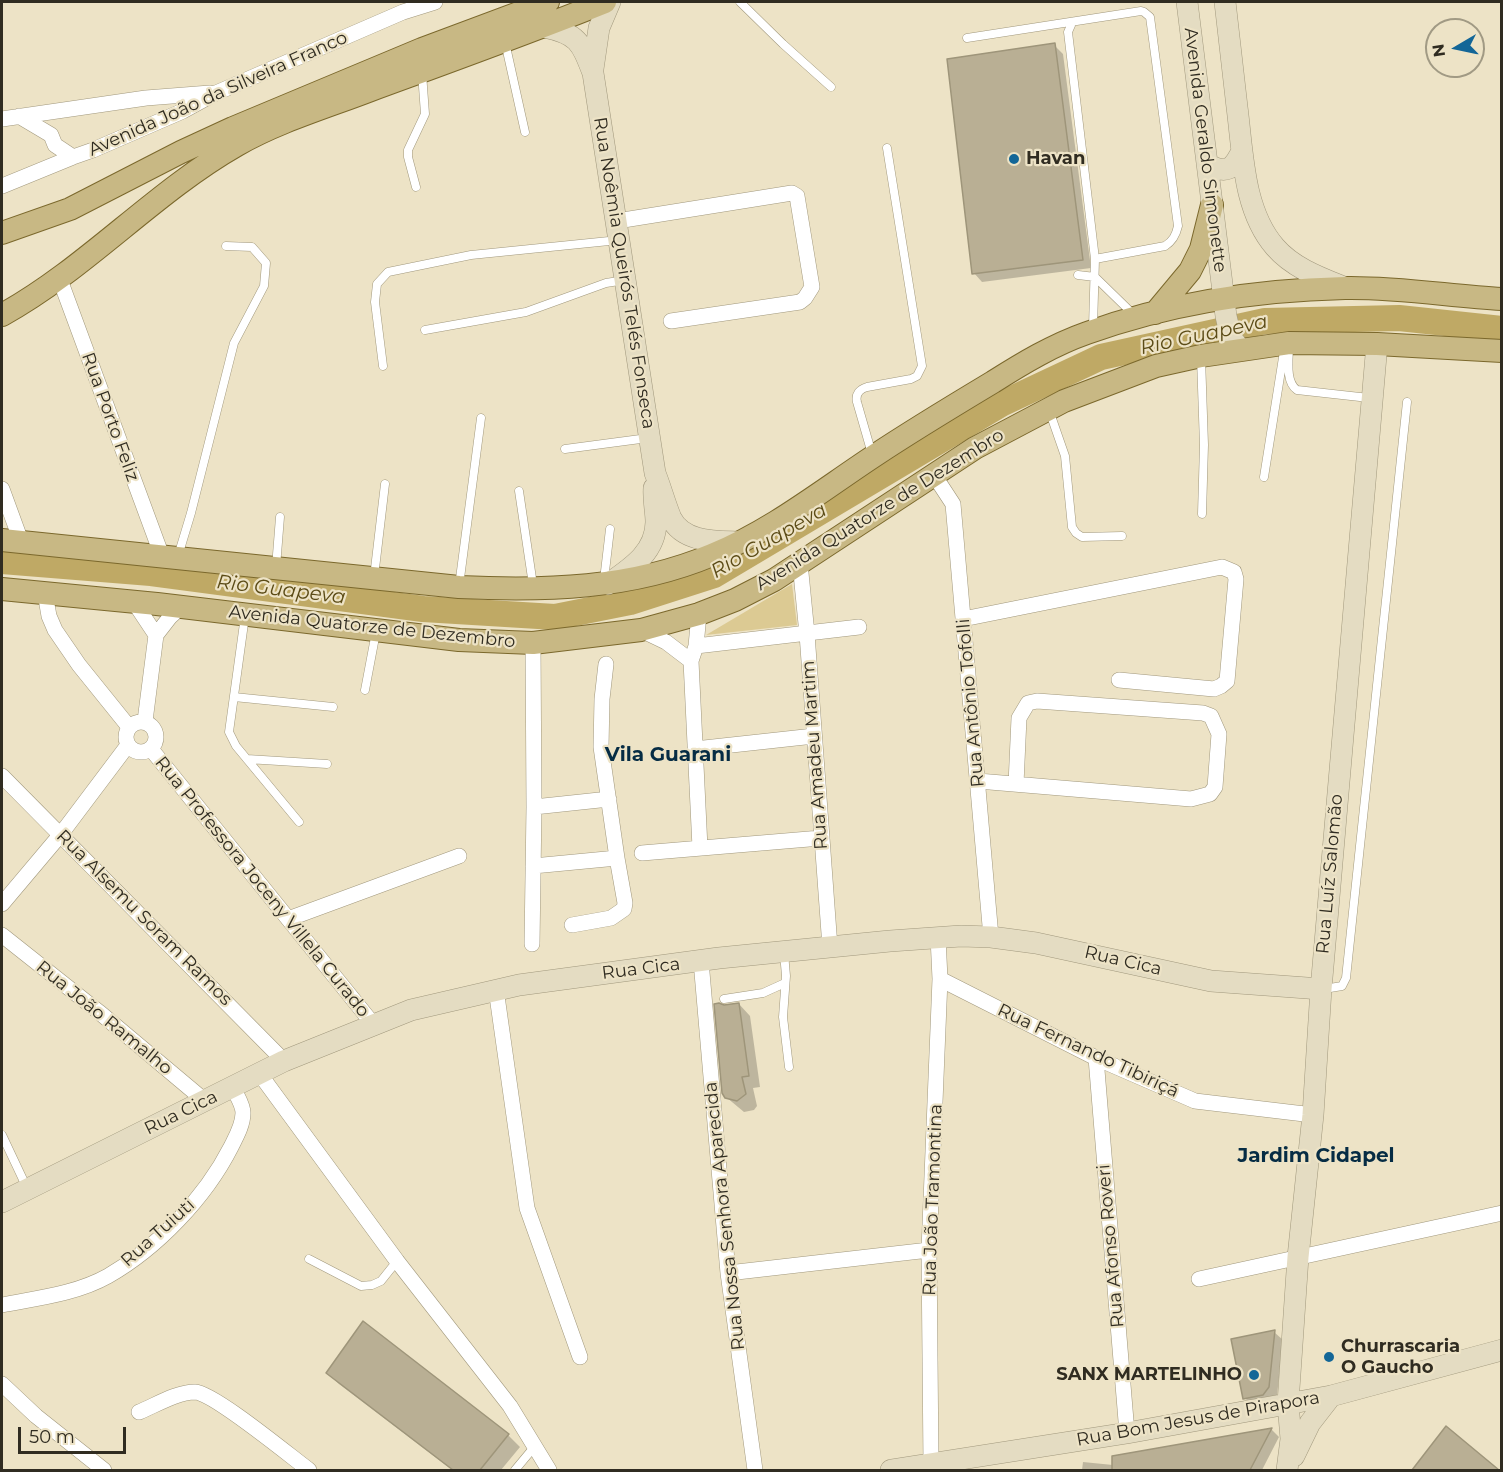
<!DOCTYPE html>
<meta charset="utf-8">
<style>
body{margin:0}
#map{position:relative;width:1503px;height:1472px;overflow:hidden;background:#ede3c6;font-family:Montserrat,sans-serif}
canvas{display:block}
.frame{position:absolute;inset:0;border:3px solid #302c21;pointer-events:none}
.north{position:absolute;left:1425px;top:18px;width:60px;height:60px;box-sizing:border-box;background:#ede3c6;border:2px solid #a19a84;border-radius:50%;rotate:261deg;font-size:16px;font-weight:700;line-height:24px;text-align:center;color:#302c21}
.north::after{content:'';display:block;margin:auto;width:21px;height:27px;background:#136697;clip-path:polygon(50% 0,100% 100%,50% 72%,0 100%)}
.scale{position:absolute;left:18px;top:1427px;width:108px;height:27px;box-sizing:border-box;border:3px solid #302c21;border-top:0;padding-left:8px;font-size:18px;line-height:21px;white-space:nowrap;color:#302c21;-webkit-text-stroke:4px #ede3c6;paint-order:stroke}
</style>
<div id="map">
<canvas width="1503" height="1472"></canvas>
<div class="frame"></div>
<div class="north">N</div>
<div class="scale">50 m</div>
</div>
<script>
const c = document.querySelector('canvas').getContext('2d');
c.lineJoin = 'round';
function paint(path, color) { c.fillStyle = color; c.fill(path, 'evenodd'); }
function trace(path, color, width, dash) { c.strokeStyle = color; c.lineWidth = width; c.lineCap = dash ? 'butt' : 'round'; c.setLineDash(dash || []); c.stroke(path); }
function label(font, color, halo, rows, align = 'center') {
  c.font = font + ' Montserrat,sans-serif'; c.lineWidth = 4.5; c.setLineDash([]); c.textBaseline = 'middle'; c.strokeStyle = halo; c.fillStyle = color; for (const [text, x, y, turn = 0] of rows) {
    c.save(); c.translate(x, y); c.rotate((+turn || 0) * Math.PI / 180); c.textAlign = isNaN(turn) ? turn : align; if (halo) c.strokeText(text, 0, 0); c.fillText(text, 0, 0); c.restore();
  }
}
paint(new Path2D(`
 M792,584L797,625L706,635Z`), '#dcca93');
paint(new Path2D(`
 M1054,45L1063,54L1091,268L982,282L974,273Z
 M739,1004L750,1016L760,1087L753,1088L757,1106L754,1110L744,1112L726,1097L724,1006Z
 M1274,1332L1283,1340L1277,1396L1253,1407L1245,1398Z
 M328,1373L508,1435L520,1447L501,1470H452L339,1384Z
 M1446,1428L1497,1470H1414Z
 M1271,1429L1279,1437L1262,1470H1082L1083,1462L1113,1465Z`), '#0003');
trace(new Path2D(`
 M2,561L151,573L423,609L555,617L630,602L714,575L1001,404L1101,357L1265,321L1399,318L1502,329`), '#bfa965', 26);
const building = new Path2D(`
 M1055,43L1083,260L972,274L947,59Z
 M719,1003L724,1005L739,1003L749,1076L742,1077L746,1094L737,1101L725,1098L722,1093L714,1004Z
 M363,1321L509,1434L480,1470H453L326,1373Z
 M1275,1330L1269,1387L1263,1395L1243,1399L1231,1339Z
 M1446,1426L1499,1470H1412Z
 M1272,1428L1250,1470H1112V1456Z`);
paint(building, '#b9af94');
trace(building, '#9e957a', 1.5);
const lane = new Path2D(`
 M740,2L783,44L831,87
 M1072,23L1068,32L1095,259L1093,327
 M967,38L1141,11L1144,12L1150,17L1178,226C1176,235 1173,241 1165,246L1095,259
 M505,42L525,132
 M416,187L408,157V150L425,114L422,73
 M1078,275L1095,277L1133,314
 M425,330L526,312L606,283L625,280
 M1289,346C1289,359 1285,382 1297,390L1369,398
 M1201,358L1204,445L1202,514
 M383,366L375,302L377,284L388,272L471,255L619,240
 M1049,410L1065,456L1072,527L1076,533L1082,537L1122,536
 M565,449L648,438
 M872,454L857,402C855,394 860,389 867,387L911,379L917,376L922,366L887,148
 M1264,477L1285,345
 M519,491L533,585
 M178,556L191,513L234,343L264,286L266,263L252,247L226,246
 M276,567L280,517
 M374,577L385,484
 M604,580L610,529
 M459,586L481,418
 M245,616L229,732L236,746L299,822
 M365,690L376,632
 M234,697L333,707
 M247,759L327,764
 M784,953L786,976L783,1017L789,1067
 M1324,989L1342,986L1346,978L1407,402
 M724,999L763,993L785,983
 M2,1135L27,1188
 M309,1259L361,1286L372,1285L381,1281L397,1261
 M515,1470L535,1446`);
const street = new Path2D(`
 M19,116L51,135L55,145L73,157
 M2,119L146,98L210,93
 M2,186L73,157L93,150L183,111L216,93L403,12L435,2
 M617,221L792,193L797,196L812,287L805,298L800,302L671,321
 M59,277L162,556
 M934,475L953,504L991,937
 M2,489L21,541
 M800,563L807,634L830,947
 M45,593L49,616L55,630L79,665L129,727
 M134,602L156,635
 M699,614L696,646L691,661L700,848
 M963,619L1222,567L1234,572L1236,579L1227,681L1221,686L1214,689L1119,680
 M641,630L666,642L691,661
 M696,646L859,627
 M145,721L156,635L170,617L181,607
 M126 737a15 15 0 1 1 30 0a15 15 0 1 1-30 0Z
 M151,749L373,1024
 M695,749L814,736
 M2,776L284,1061
 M978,781L1191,799L1210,794L1215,787L1219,734L1211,716L1203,713L1037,701L1028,703L1019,718L1016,784
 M534,807L609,799
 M642,853L821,838
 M533,866L617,858L601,747L602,699L606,664
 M2,904L61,834L128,745
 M288,919L459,856
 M572,925L611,918L624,909L625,903L617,858
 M2,935L99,1012L205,1101
 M532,944L534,807L533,643
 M701,961L728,1273L755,1470
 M940,979L1096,1058L1195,1101L1313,1115
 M496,989L527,1208L580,1357
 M1096,1058L1127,1433
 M259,1073L397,1261L510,1406L549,1470
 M728,1273L929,1250
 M1199,1279L1502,1213
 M2,1305C37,1298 76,1294 108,1276C157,1248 205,1198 231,1147C236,1137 243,1125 243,1113C243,1104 236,1095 233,1087
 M2,1384L36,1416L104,1470
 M139,1412C156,1405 177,1392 195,1392C214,1393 290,1456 309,1470
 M931,1463L929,1250L940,979L938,937`);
const secondary = new Path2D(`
 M1187,2L1226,316L1231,338L1241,350
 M1225,2C1229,37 1233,72 1237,107C1243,153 1243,210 1275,247C1293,268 1321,278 1346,288
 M544,27C578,34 581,42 593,73L655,473C661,488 665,504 671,518C683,543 717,541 740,542
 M593,69L599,28L610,2
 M1207,164C1227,175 1233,169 1242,151
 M608,584C631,568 656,552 656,522C656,511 653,500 654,488
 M2,1202L284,1061L411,1010L519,985L719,958L890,941L961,936L991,937L1036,943L1211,981L1321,989
 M1294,1456L1310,1423L1331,1396
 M891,1470L1127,1433L1331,1396L1502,1350
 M1287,1470L1291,1439L1288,1403L1298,1257L1313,1115L1321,989L1377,344`);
const primary = new Path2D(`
 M2,233L70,209L181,152L233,128L422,49L548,2
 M1155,313L1190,271L1201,249L1212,205
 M2,315C87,268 153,193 237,145C279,121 327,107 371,90C450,61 528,33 605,2
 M2,540L459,587C545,591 631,589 712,555C771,531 821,491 874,456C913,430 953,406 993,382C1023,363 1053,345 1087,333C1170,303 1257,290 1345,288C1397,287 1450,296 1502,299
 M2,589L157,604L459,640L533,643L641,630L699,614L735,600L774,580L975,448L1064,401L1156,366L1201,356L1289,343L1377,344L1502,351`);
trace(lane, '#a1987d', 9);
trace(street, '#a1987d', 16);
trace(secondary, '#a1987d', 22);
trace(primary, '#7b682c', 24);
trace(lane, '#fff', 8);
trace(street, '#fff', 15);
trace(secondary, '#e4dcc2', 21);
trace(primary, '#c8b884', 22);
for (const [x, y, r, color] of [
 [1014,159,6,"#136697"],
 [1329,1357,6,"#136697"],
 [1254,1375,6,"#136697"]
]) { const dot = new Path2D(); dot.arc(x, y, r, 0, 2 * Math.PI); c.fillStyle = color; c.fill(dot); trace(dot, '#ede3c6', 2); }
label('18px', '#302c21', '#ede3c6', [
 ["Avenida João da Silveira Franco",218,94,-24],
 ["Avenida Geraldo Simonette",1205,150,83],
 ["Rua Noêmia Queirós Telés Fonseca",624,273,81],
 ["Rua Porto Feliz",110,417,70],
 ["Avenida Quatorze de Dezembro",880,510,-32],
 ["Avenida Quatorze de Dezembro",372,627,6],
 ["Rua Antônio Tofolli",971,703,-95],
 ["Rua Amadeu Martim",815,755,-94],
 ["Rua Luíz Salomão",1330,874,-85],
 ["Rua Professora Joceny Villela Curado",262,887,51],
 ["Rua Alsemu Soram Ramos",144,918,45],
 ["Rua Cica",1123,961,13],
 ["Rua Cica",641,969,-7],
 ["Rua João Ramalho",104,1018,39],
 ["Rua Fernando Tibiriçá",1088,1051,25],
 ["Rua Cica",181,1113,-26],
 ["Rua João Tramontina",933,1200,-88],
 ["Rua Nossa Senhora Aparecida",725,1216,-96],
 ["Rua Tuiuti",158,1233,-42],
 ["Rua Afonso Roveri",1111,1246,-95],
 ["Rua Bom Jesus de Pirapora",1198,1419,-10]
]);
label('bold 18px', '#302c21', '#ede3c6', [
 ["Havan",1026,159],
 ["Churrascaria",1341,1347],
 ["O Gaucho",1341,1368],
 ["SANX MARTELINHO",1242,1375,"right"]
], 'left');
label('italic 20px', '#5b4b16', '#ede3c6', [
 ["Rio Guapeva",1204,335,-12],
 ["Rio Guapeva",769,541,-30],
 ["Rio Guapeva",281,590,7]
]);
label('bold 20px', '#062c44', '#ede3c6', [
 ["Vila Guarani",668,755],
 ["Jardim Cidapel",1316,1156]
]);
</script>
